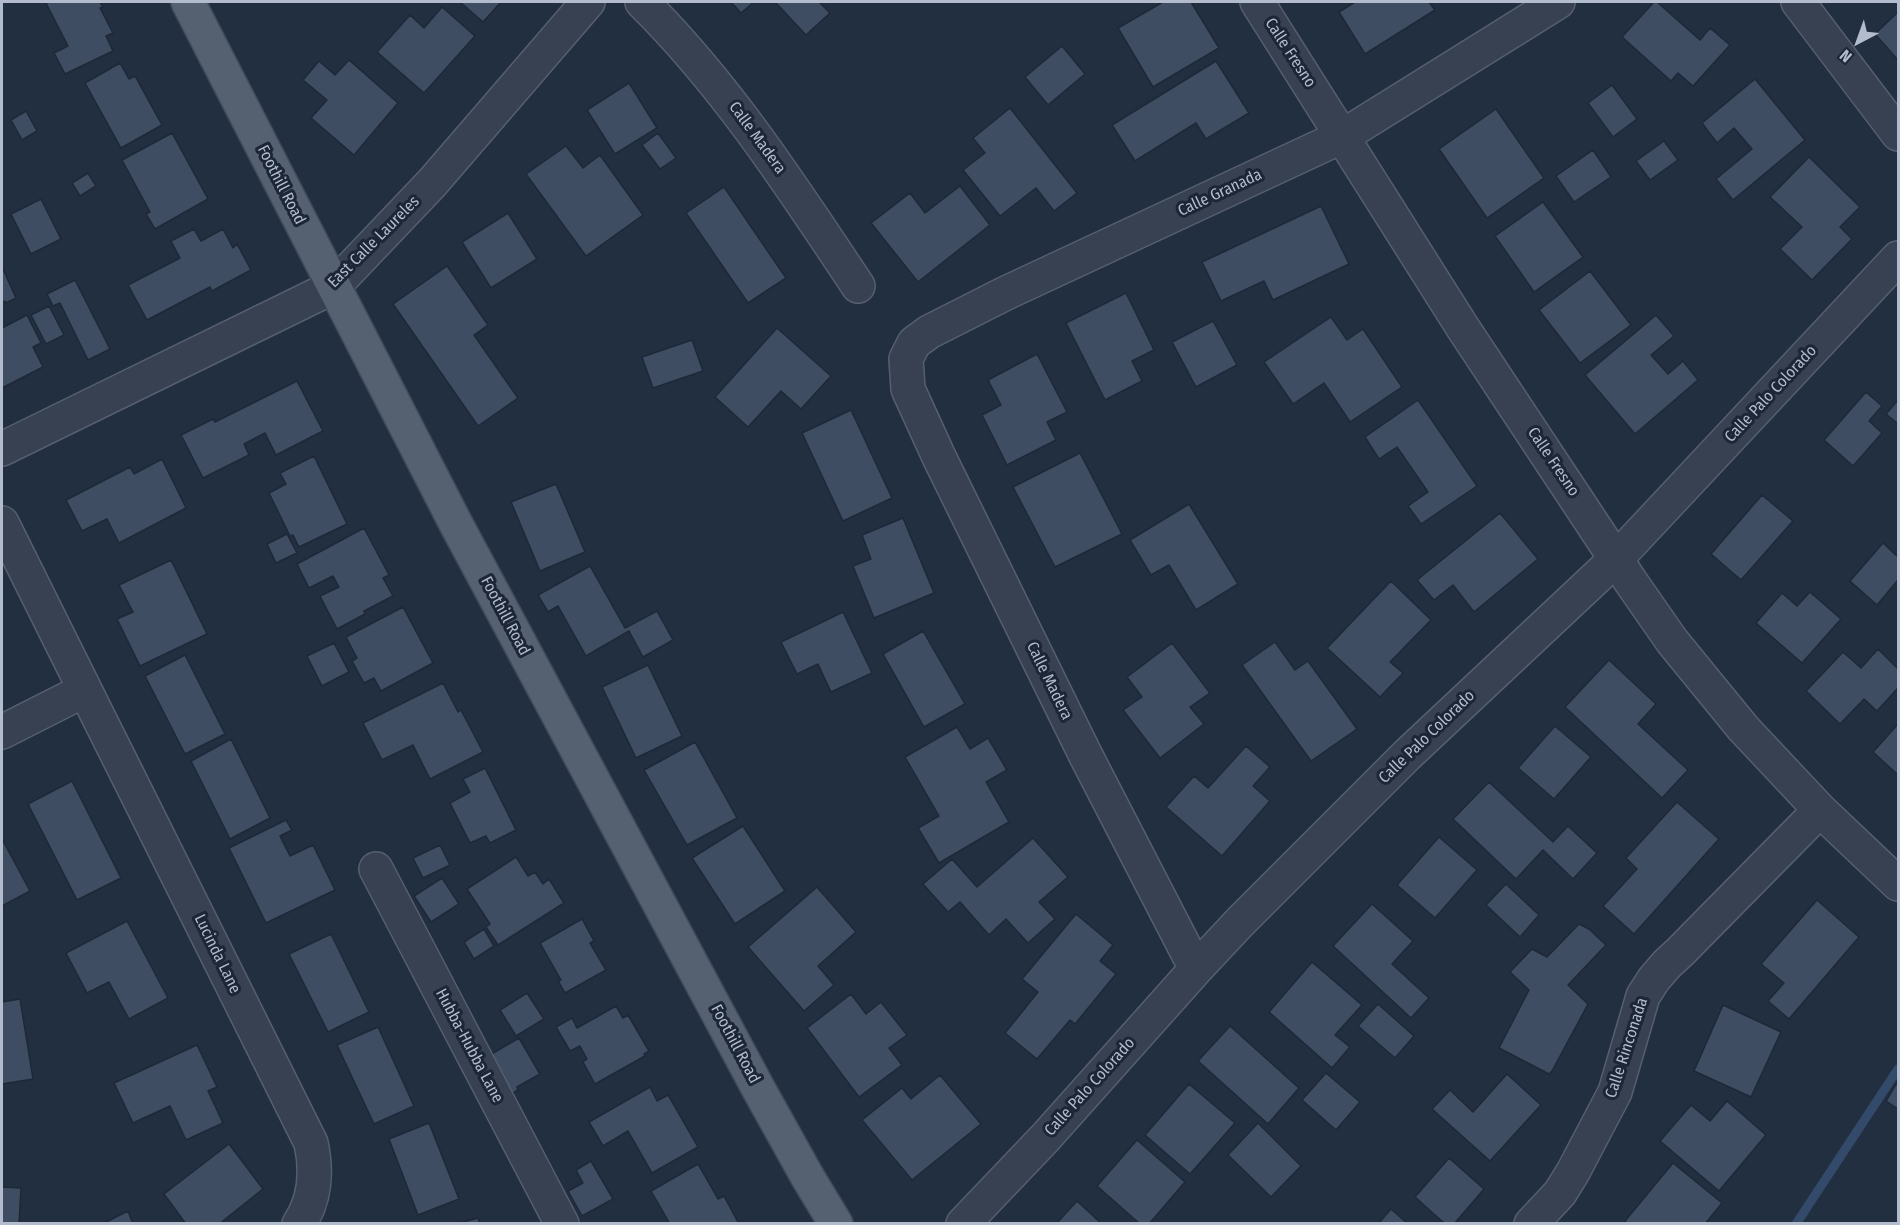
<!DOCTYPE html>
<style>
body{margin:0}
#map{position:relative;width:1900px;height:1225px;overflow:hidden;background:#222f41;font-family:"Fira Sans Condensed",sans-serif}
canvas{display:block}
.frame{position:absolute;inset:0;border:3px solid #b3bccc;pointer-events:none}
.north{position:absolute;left:1828px;top:12px;width:60px;height:60px;-webkit-text-stroke:4px #1c2636;paint-order:stroke;rotate:221deg;font-size:16px;font-weight:700;line-height:24px;text-align:center;color:#b3bccc}
.north::after{content:'';display:block;margin:auto;width:21px;height:27px;background:#b3bccc;clip-path:polygon(50% 0,100% 100%,50% 72%,0 100%)}
</style>
<div id="map">
<canvas width="1900" height="1225"></canvas>
<div class="frame"></div>
<div class="north">N</div>
</div>
<script>
const c = document.querySelector('canvas').getContext('2d');
c.lineJoin = 'round';
function trace(path, color, width, dash) { c.strokeStyle = color; c.lineWidth = width; c.lineCap = dash ? 'butt' : 'round'; c.setLineDash(dash || []); c.stroke(path); }
function paint(path, color) { c.fillStyle = color; c.fill(path, 'evenodd'); }
function label(font, color, halo, rows, align = 'center') {
  c.font = font + ' "Fira Sans Condensed",sans-serif'; c.lineWidth = 6; c.setLineDash([]); c.textBaseline = 'middle'; c.strokeStyle = halo; c.fillStyle = color; for (const [text, x, y, turn = 0] of rows) {
    c.save(); c.translate(x, y); c.rotate((+turn || 0) * Math.PI / 180); c.textAlign = isNaN(turn) ? turn : align; if (halo) c.strokeText(text, 0, 0); c.fillText(text, 0, 0); c.restore();
  }
}
trace(new Path2D(`
 M1796,1224L1898,1069`), '#344a6a', 9);
const building = new Path2D(`
 M49,2H100L103,7L100,8L113,33L106,36L113,51L65,74L54,53L68,46L46,3Z
 M460,2H501L483,22Z
 M731,2H754L741,13Z
 M778,2H819L830,13L806,35L776,3Z
 M1163,2H1191L1219,48L1153,87L1118,28Z
 M1355,2H1429L1435,10L1365,54L1339,12Z
 M1654,2H1657L1700,40L1710,28L1730,45L1693,86L1678,73L1671,81L1622,37Z
 M442,7L475,36L424,93L377,52L410,15L424,28Z
 M1898,12V60L1875,34Z
 M1062,46L1085,74L1048,105L1025,77Z
 M349,60L398,103L354,155L311,118L327,100L303,80L319,61L335,75Z
 M1216,61L1249,113L1206,139L1196,123L1135,161L1112,125Z
 M120,63L129,79L135,76L162,125L121,148L85,83Z
 M1755,79L1805,140L1733,200L1716,179L1752,149L1734,128L1717,143L1702,123Z
 M629,83L657,128L615,154L587,110Z
 M1612,85L1637,119L1613,137L1588,103Z
 M1010,108L1077,193L1054,211L1036,188L1000,216L963,170L985,153L973,138Z
 M1496,109L1544,178L1487,218L1439,149Z
 M26,111L37,131L22,140L11,120Z
 M172,133L208,199L155,229L146,214L150,212L122,160Z
 M658,133L676,158L660,169L642,145Z
 M1664,141L1678,160L1650,180L1636,161Z
 M566,146L583,168L600,155L643,215L586,256L526,174Z
 M1593,150L1611,177L1574,202L1556,176Z
 M1809,157L1860,207L1840,227L1852,239L1812,280L1780,249L1802,227L1770,197Z
 M88,173L96,186L80,196L72,183Z
 M960,186L990,225L918,282L871,223L910,193L925,213Z
 M724,187L786,278L748,303L686,213Z
 M41,199L61,239L31,254L11,214Z
 M1543,202L1583,257L1534,292L1495,236Z
 M1321,206L1349,264L1273,300L1264,281L1221,301L1202,262Z
 M508,213L537,259L491,288L462,242Z
 M194,229L201,241L223,229L233,248L237,244L251,270L212,291L210,287L147,320L128,285L180,258L171,241Z
 M447,266L488,325L474,335L518,398L478,426L393,304Z
 M2,267L16,298L6,303L5,301L2,303Z
 M1590,271L1631,325L1580,363L1539,310Z
 M75,280L110,349L88,360L60,303L53,306L47,294Z
 M1126,293L1154,350L1132,361L1142,381L1105,400L1066,323Z
 M49,306L64,335L46,344L31,315Z
 M27,315L41,343L33,347L43,367L2,388V328Z
 M1656,315L1674,336L1651,355L1668,374L1683,361L1698,380L1635,434L1585,375Z
 M1331,317L1347,340L1363,329L1402,387L1350,422L1324,383L1293,404L1264,362Z
 M1213,321L1237,365L1196,387L1172,342Z
 M777,328L831,376L801,409L781,391L748,427L715,397Z
 M692,340L703,371L653,388L642,357Z
 M1037,354L1067,412L1047,422L1056,440L1007,465L982,415L1001,405L988,380Z
 M297,381L323,431L276,455L265,433L244,444L249,455L203,478L181,435L213,419L215,422Z
 M1866,392L1882,406L1869,421L1882,433L1853,466L1824,440Z
 M1418,400L1477,486L1421,524L1408,506L1428,492L1397,447L1379,459L1365,437Z
 M1898,400V424L1886,414Z
 M851,410L892,498L843,521L802,433Z
 M1080,453L1122,534L1055,567L1013,487Z
 M314,456L347,524L299,547L293,535L290,536L269,493L286,484L280,473Z
 M162,459L186,508L119,543L107,519L82,531L66,500L130,467L134,474Z
 M556,484L585,552L540,571L511,502Z
 M1762,495L1793,521L1741,580L1711,554Z
 M1189,504L1238,584L1196,610L1169,565L1151,575L1130,540Z
 M1500,513L1538,559L1474,612L1453,585L1434,600L1417,580Z
 M903,518L934,593L874,618L853,566L871,559L862,535Z
 M364,528L389,575L383,578L393,596L364,611L365,614L337,629L320,596L339,587L333,576L309,588L297,564Z
 M287,534L297,553L276,563L267,544Z
 M1883,543L1898,557V580L1877,605L1850,581Z
 M171,560L207,634L140,666L117,619L133,612L119,585Z
 M590,566L625,628L657,611L673,640L643,657L629,631L586,656L558,606L548,612L538,595Z
 M1391,581L1431,620L1390,662L1403,673L1380,697L1327,648Z
 M1810,592L1841,619L1802,663L1756,623L1782,593L1797,606Z
 M403,607L433,663L381,691L374,678L364,683L352,661L357,658L346,637Z
 M843,612L872,673L831,692L818,664L797,674L781,642Z
 M923,631L965,704L924,727L883,654Z
 M1275,642L1295,670L1308,661L1357,729L1311,761L1242,665Z
 M334,643L349,672L322,686L307,656Z
 M1172,643L1210,693L1190,707L1204,724L1160,758L1123,710L1142,697L1127,677Z
 M1878,649L1898,669V688L1877,711L1864,699L1840,724L1806,691L1843,652L1861,668Z
 M185,655L225,734L185,754L145,676Z
 M1609,660L1656,704L1638,724L1688,770L1662,798L1565,707Z
 M648,665L682,736L636,758L602,687Z
 M443,683L458,712L461,710L483,752L430,779L413,745L382,760L363,723Z
 M1898,724V775L1873,752Z
 M1555,726L1591,757L1554,799L1518,768Z
 M957,727L970,749L988,738L1007,770L986,782L1009,822L939,863L918,828L939,816L905,757Z
 M231,739L270,818L230,839L191,761Z
 M695,742L737,818L687,845L644,770Z
 M1246,746L1270,767L1253,786L1270,801L1222,856L1166,807L1194,776L1208,788Z
 M485,768L516,830L490,843L486,836L470,843L450,803L470,792L463,779Z
 M72,781L121,878L77,900L28,804Z
 M1489,782L1553,842L1568,826L1597,853L1573,879L1543,850L1516,879L1453,819Z
 M1677,802L1719,839L1634,934L1603,906L1637,869L1626,858Z
 M286,820L292,830L280,836L290,856L313,845L335,890L266,923L229,848Z
 M743,826L785,891L735,924L692,858Z
 M1439,837L1477,870L1435,918L1397,885Z
 M1033,838L1068,877L1039,902L1055,919L1028,943L1006,919L989,935L960,902L948,912L923,884L952,859L977,887Z
 M2,839L30,891L2,906Z
 M440,845L450,865L423,878L413,858Z
 M516,857L528,876L535,872L543,884L549,879L564,903L498,945L486,927L490,924L467,889Z
 M442,878L459,904L431,922L414,896Z
 M1506,884L1539,915L1520,937L1486,905Z
 M817,887L856,932L818,966L834,985L804,1011L748,947Z
 M1817,900L1859,937L1789,1019L1768,1001L1784,983L1761,964Z
 M1372,904L1413,941L1392,964L1429,998L1411,1018L1333,946Z
 M1076,914L1113,945L1100,961L1116,974L1075,1024L1070,1020L1037,1059L1005,1033L1038,992L1022,979Z
 M582,919L594,941L590,943L606,970L565,993L558,981L561,980L540,943Z
 M127,921L168,998L129,1019L109,982L87,993L66,953Z
 M1579,924L1589,929L1606,945L1568,985L1588,1004L1552,1071L1549,1074L1499,1048L1529,990L1510,972L1532,949L1547,957Z
 M484,929L494,946L474,959L464,942Z
 M331,934L369,1012L328,1032L289,954Z
 M1312,962L1362,1005L1335,1035L1350,1047L1332,1068L1269,1012Z
 M527,993L544,1019L516,1036L500,1010Z
 M851,994L866,1014L881,1002L907,1035L889,1048L902,1065L859,1097L807,1028Z
 M20,999L33,1079L2,1084V1002Z
 M1378,1004L1414,1036L1395,1058L1358,1026Z
 M1723,1005L1781,1032L1751,1097L1694,1071Z
 M616,1006L623,1018L628,1015L649,1051L644,1054L645,1056L595,1084L583,1062L587,1059L580,1046L570,1051L556,1027L572,1018L577,1028Z
 M1230,1026L1299,1088L1268,1124L1198,1061Z
 M378,1027L414,1106L374,1124L337,1045Z
 M519,1038L540,1074L517,1087L518,1090L510,1095L488,1056Z
 M197,1045L217,1087L208,1091L223,1123L186,1140L170,1106L133,1123L114,1083Z
 M1326,1073L1360,1102L1336,1130L1302,1100Z
 M1507,1074L1541,1105L1490,1161L1432,1109L1450,1090L1473,1112Z
 M940,1075L981,1124L912,1180L862,1120L902,1088L911,1099Z
 M1898,1081V1109L1886,1101Z
 M1189,1084L1235,1123L1190,1174L1145,1135Z
 M650,1087L657,1101L668,1095L698,1147L652,1173L628,1131L603,1146L589,1122Z
 M1727,1101L1766,1135L1719,1191L1660,1141L1691,1105L1710,1121Z
 M429,1123L459,1199L418,1215L389,1139Z
 M1258,1123L1301,1166L1271,1197L1228,1155Z
 M1137,1140L1185,1182L1149,1224H1140L1097,1186Z
 M229,1144L263,1189L219,1224H186L164,1194Z
 M1449,1158L1484,1189L1454,1224H1445L1415,1197Z
 M591,1161L613,1199L582,1216L568,1191L583,1183L576,1170Z
 M1673,1163L1722,1203L1705,1224H1628L1625,1221Z
 M698,1164L718,1199L724,1196L739,1224H670L651,1191Z
 M2,1187L21,1188L19,1224H2Z
 M1077,1201L1102,1224H1056Z
 M1391,1209L1408,1224H1378Z
 M128,1211L133,1224H102Z
 M478,1218L480,1224H456Z`);
paint(building, '#3e4d61');
trace(building, '#1e2838', 1.5);
const minor = new Path2D(`
 M642,2C727,86 792,187 858,286
 M1257,2L1463,328L1631,582L1672,641L1743,728L1820,810L1898,884
 M1798,2L1898,134
 M2,449L333,287L432,183L588,2
 M2,523L85,690
 M2,732L85,690L311,1143C317,1171 316,1199 299,1224
 M376,869L562,1224
 M1196,969L1086,756L939,457L908,389L906,359L914,343L929,332L1006,293L1343,136L1558,2
 M963,1224L1045,1138L1196,969L1240,922L1407,755L1617,558L1898,258
 M1531,1224L1560,1193L1573,1172L1615,1092L1643,996L1654,979L1667,964L1680,952L1820,810`);
const major = new Path2D(`
 M188,2L456,524L758,1088L807,1176L836,1224`);
trace(minor, '#555f6f', 36);
trace(major, '#404a5a', 36);
trace(minor, '#374151', 33);
trace(major, '#556071', 33);
label('16px', '#b3bccc', '#1c2636', [
 ["Calle Fresno",1290,53,57],
 ["Calle Madera",757,138,54],
 ["Foothill Road",281,185,63],
 ["Calle Granada",1220,193,-25],
 ["East Calle Laureles",374,242,-45],
 ["Calle Palo Colorado",1771,394,-47],
 ["Calle Fresno",1553,462,56],
 ["Foothill Road",505,616,62],
 ["Calle Madera",1049,681,64],
 ["Calle Palo Colorado",1427,737,-44],
 ["Lucinda Lane",217,954,64],
 ["Foothill Road",735,1044,62],
 ["Hubba-Hubba Lane",469,1046,62],
 ["Calle Rinconada",1627,1048,-72],
 ["Calle Palo Colorado",1090,1087,-48]
]);
</script>
